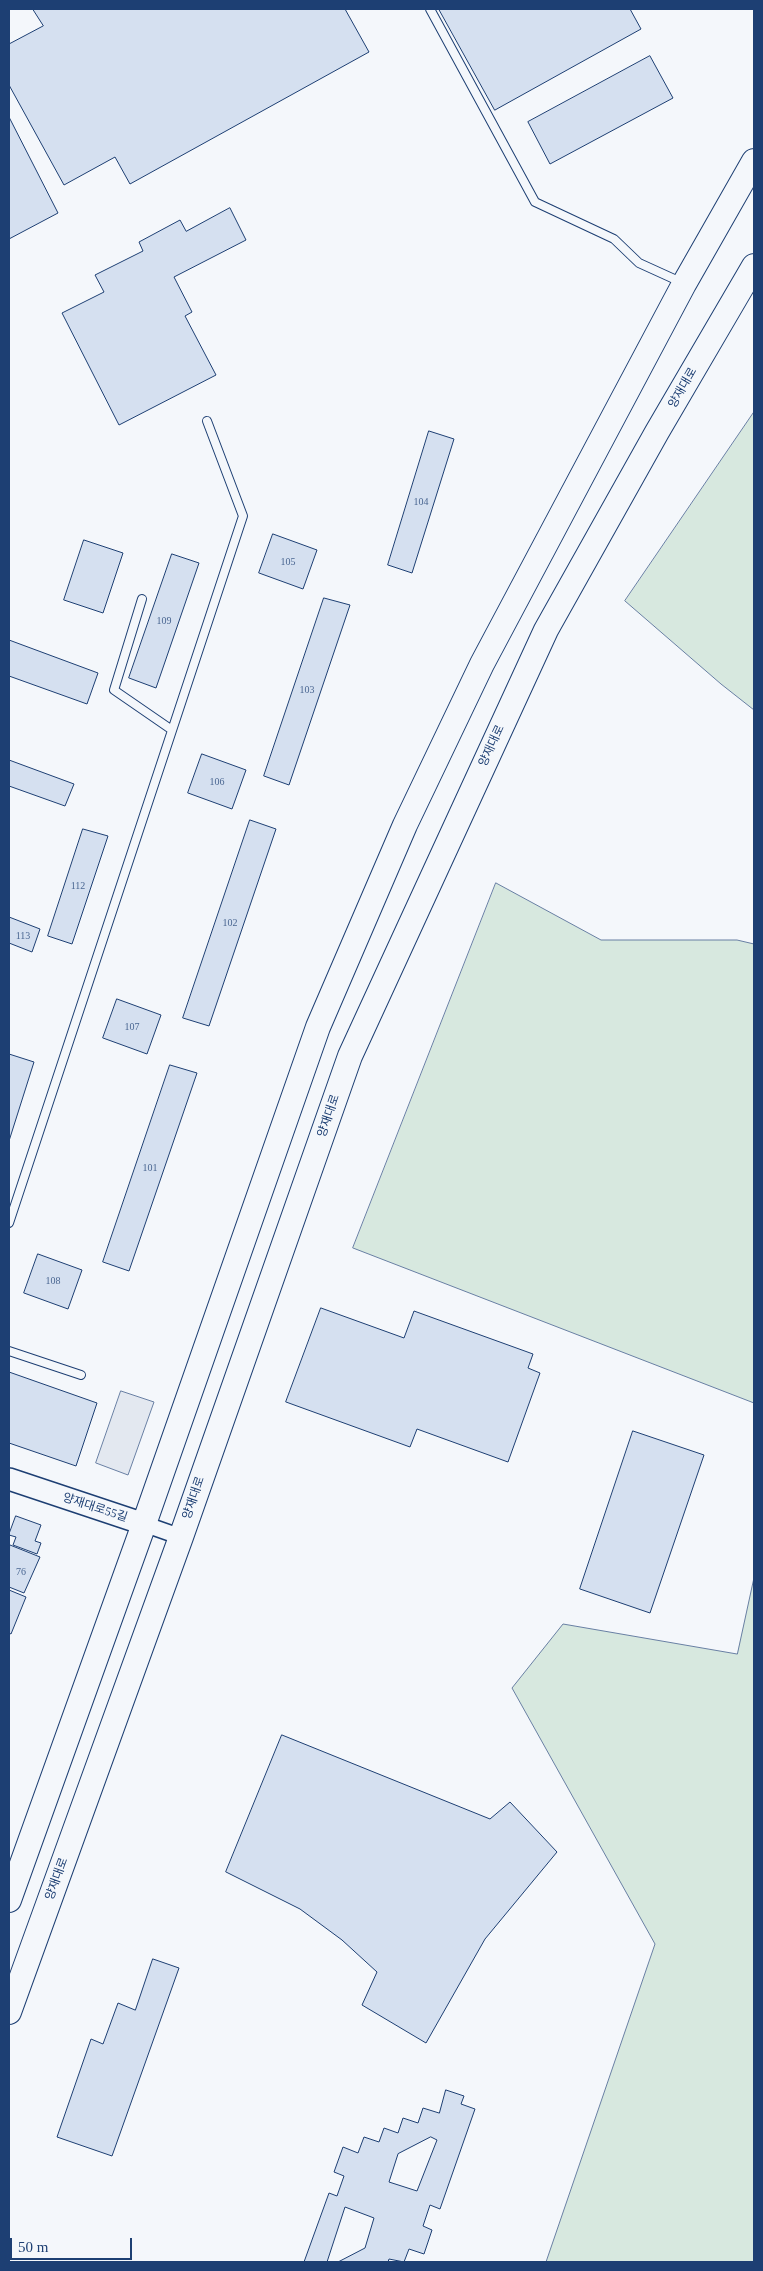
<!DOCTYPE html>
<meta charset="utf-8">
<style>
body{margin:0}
#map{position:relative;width:763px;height:2271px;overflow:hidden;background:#f4f7fb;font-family:"Times New Roman",serif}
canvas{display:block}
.frame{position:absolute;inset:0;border:10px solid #1d3f73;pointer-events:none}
.scale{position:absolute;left:10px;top:2238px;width:122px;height:22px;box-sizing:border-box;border:2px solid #1d3f73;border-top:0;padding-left:6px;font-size:15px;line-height:18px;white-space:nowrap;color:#1d3f73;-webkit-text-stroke:4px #f4f7fb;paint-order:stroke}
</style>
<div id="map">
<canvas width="763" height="2271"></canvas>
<div class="frame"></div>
<div class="scale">50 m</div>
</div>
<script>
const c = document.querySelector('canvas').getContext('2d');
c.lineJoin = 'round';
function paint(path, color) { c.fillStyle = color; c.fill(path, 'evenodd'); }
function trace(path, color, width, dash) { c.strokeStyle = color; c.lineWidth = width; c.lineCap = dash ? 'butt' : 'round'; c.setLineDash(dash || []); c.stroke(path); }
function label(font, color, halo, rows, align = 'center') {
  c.font = font + ' "Times New Roman","Noto Sans KR",serif'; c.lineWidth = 4; c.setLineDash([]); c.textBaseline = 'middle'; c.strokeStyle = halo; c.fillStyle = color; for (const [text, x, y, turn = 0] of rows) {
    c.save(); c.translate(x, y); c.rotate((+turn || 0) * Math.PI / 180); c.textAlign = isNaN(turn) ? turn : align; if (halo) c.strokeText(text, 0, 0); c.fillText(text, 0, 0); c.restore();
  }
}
const green = new Path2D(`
 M754,412V710L721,684L625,601Z
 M496,883L601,940H737L754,944V1403L353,1248Z
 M754,1578V2262H546L655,1944L512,1688L563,1624L737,1654Z`);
paint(green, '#d7e8df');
trace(green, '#687fa3', 1);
const parking = new Path2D(`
 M121,1391L154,1402L128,1475L96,1463Z`);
paint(parking, '#e3e8f0');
trace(parking, '#687fa3', 1);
const building = new Path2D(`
 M33,9H345L369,52L130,184L115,157L64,185L9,85V44L43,26Z
 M439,9H630L641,29L495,110Z
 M650,56L673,98L550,164L528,122Z
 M9,117L58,213L9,239Z
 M230,208L246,240L174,277L192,312L185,316L216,375L119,425L62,313L104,292L95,275L143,251L139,242L180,220L186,231Z
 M429,431L454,439L412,573L388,565Z
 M273,534L317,550L303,589L259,573Z
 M84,540L123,553L103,613L64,600Z
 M172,554L199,563L156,688L129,678Z
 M324,598L350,605L289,785L264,776Z
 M9,640L98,673L87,704L9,676Z
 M202,754L246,770L232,809L188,793Z
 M9,760L74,784L65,806L9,786Z
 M250,820L276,829L209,1026L183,1018Z
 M83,829L108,836L72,944L48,936Z
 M9,917L40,929L32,952L9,943Z
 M117,999L161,1015L147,1054L103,1038Z
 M9,1054L34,1062L9,1141Z
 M170,1065L197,1073L129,1271L103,1262Z
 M38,1254L82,1270L68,1309L24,1293Z
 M321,1308L404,1338L414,1311L533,1354L528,1368L540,1373L508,1462L417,1429L410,1447L286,1402Z
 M9,1372L97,1403L76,1466L9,1443Z
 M633,1431L704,1455L650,1613L580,1589Z
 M16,1516L41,1525L35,1541L41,1543L37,1554L13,1545L16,1537L9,1535Z
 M10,1545L40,1557L24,1593L9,1587Z
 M9,1590L26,1597L11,1634L9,1633Z
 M282,1735L490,1819L510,1802L557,1852L485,1939L426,2043L362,2005L377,1972L342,1940L300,1909L226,1872Z
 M153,1959L179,1968L112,2156L57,2137L91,2039L103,2044L118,2003L135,2010Z
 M446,2090L464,2096L461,2104L475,2109L440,2209L430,2205L423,2226L432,2230L424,2254L409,2249L404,2262L389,2259L388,2262H338L365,2248L374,2218L345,2207L327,2262H304L329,2193L337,2196L344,2176L334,2172L343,2147L358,2153L364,2137L379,2142L384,2128L398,2133L403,2118L418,2123L423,2108L439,2113ZM431,2137L437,2140L417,2191L389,2182L398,2154Z`);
paint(building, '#d5e0f0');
trace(building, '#1d3f73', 1);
const lane = new Path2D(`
 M430,9L535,202L614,239L639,263L683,283
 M142,599L114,690L172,730
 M9,1223L243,516L207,421
 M9,1351L81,1375`);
const street = new Path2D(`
 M144,1524L181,1537`);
const secondary = new Path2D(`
 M9,1479L144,1524`);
const primary = new Path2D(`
 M9,1900L144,1524L318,1027L405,825L482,664L684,284L754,161
 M9,2012L181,1537L350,1056L546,630L657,432L754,266`);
trace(lane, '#1d3f73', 10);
trace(street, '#1d3f73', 18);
trace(secondary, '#1d3f73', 24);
trace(primary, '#1d3f73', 26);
trace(lane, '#f4f7fb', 8);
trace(street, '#f4f7fb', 15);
trace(secondary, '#f4f7fb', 21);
trace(primary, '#f4f7fb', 24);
label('10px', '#4b6792', null, [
 ["104",421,502],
 ["105",288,562],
 ["109",164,621],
 ["103",307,690],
 ["106",217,782],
 ["112",78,886],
 ["102",230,923],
 ["113",23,936],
 ["107",132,1027],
 ["101",150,1168],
 ["108",53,1281],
 ["76",21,1572]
]);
label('12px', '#1d3f73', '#f4f7fb', [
 ["양재대로",683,388,-60],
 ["양재대로",492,746,-65],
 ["양재대로",329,1116,-71],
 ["양재대로",194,1498,-71],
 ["양재대로55길",95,1508,18],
 ["양재대로",57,1879,-70]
]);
</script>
